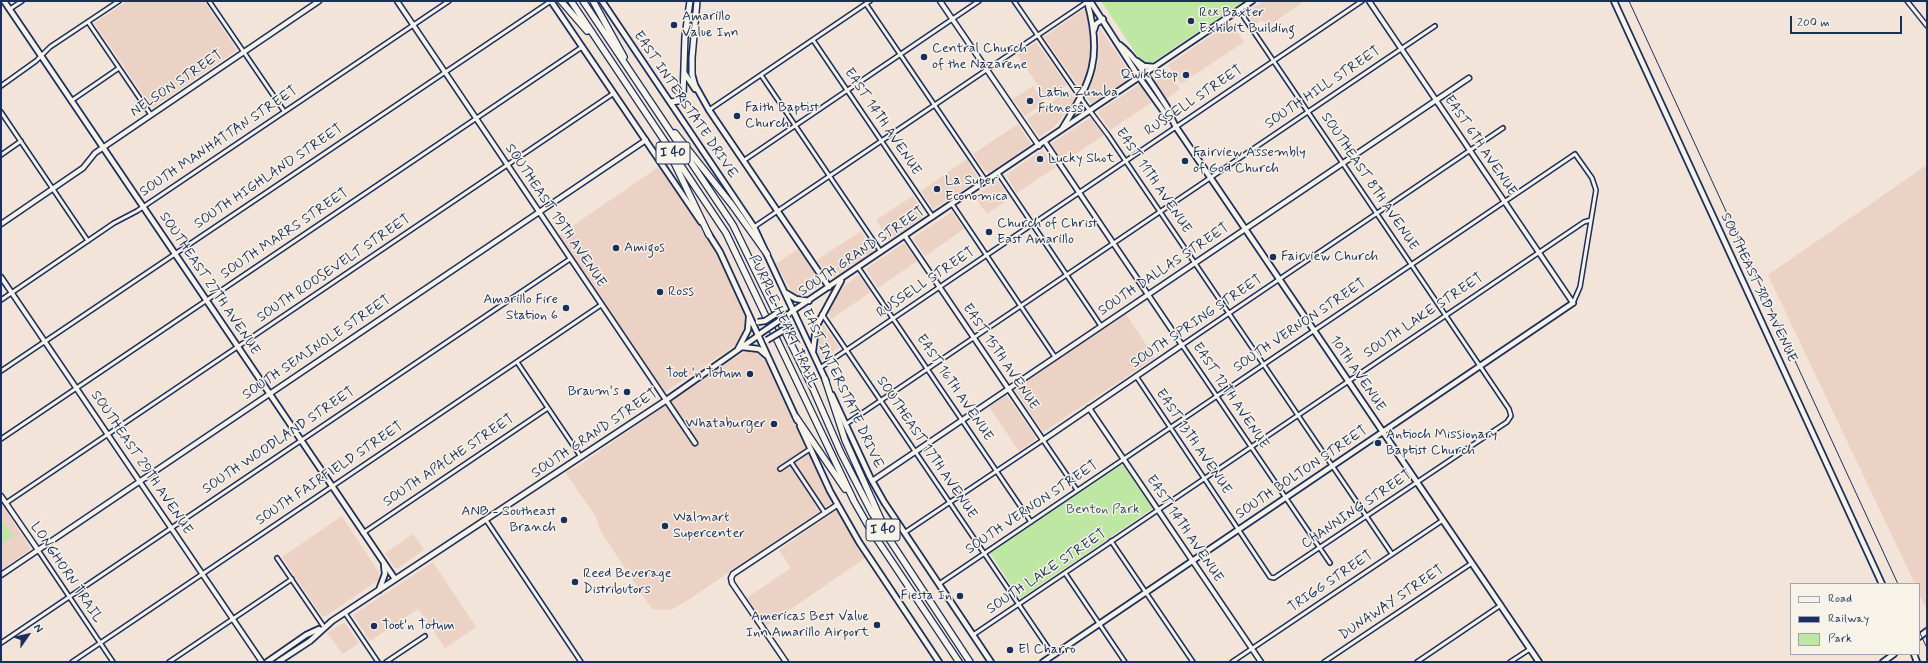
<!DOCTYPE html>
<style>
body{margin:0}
#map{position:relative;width:1928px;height:663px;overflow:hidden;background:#f2e4d8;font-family:Mynerve,sans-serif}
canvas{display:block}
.frame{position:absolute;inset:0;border:2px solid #1b2f5e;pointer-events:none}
.legend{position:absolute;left:1790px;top:583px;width:130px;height:72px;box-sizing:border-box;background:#f7f3e8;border:1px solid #9fa5b1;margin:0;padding:5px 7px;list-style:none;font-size:12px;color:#1b2f5e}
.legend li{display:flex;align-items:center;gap:8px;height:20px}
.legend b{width:20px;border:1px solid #9fa5b1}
.north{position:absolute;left:8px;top:615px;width:40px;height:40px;-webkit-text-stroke:3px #f7f3e8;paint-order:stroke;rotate:56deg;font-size:11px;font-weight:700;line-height:16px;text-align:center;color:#1b2f5e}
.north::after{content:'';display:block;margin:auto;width:14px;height:18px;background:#1b2f5e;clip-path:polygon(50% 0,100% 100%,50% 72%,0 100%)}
.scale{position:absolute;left:1790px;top:16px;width:112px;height:18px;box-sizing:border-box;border:2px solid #1b2f5e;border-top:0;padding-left:5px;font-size:12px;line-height:14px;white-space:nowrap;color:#1b2f5e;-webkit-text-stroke:3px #f7f3e8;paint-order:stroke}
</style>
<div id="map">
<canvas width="1928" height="663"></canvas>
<div class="frame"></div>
<ul class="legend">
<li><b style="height:5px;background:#f7f3e8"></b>Road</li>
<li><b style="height:5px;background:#1b2f5e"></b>Railway</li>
<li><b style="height:11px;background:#bee7a3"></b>Park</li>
</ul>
<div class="north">N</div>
<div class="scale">200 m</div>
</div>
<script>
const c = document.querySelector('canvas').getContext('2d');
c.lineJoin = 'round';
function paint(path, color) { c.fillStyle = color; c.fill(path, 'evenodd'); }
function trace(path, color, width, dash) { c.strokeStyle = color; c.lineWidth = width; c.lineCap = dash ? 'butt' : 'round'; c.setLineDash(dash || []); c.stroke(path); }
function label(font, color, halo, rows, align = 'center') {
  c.font = font + ' Mynerve,sans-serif'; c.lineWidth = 3; c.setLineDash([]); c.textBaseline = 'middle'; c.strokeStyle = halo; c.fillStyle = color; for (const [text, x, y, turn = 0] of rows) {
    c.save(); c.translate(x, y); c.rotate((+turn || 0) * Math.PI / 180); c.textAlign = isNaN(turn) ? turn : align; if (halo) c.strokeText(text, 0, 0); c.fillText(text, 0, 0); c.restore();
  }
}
paint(new Path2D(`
 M127,1H204L237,50L152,108L94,23Z
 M1263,1H1305L1267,27L1262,20L1254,25L1246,13Z
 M1084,9H1086L1089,21L1091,44L1088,72L1081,90L1044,37Z
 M1231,22L1244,42L1181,84L1168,65Z
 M1099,27L1133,77L1091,104L1087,97L1098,64Z
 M1036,42L1067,85L1048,100L1017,55Z
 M1166,68L1180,89L1166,99L1151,78Z
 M1140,84L1152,102L1110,130L1099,114V111Z
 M1033,86L1044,101L1043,103L1025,116L1013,99Z
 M1069,90L1075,99L1069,109L1053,128L1039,137L1027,119Z
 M1090,118H1092L1104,135L1064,162L1052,145V143Z
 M1018,124L1031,144L989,173L986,172L973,154Z
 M1042,150L1056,167L1017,193L1006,175Z
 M967,159L979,180L933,209L921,191Z
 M1927,165V610L1919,593V584H1915L1768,275Z
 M660,166L715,247L747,317V329L739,343L665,392L558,236Z
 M997,180L1010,198L987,214L974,196Z
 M913,196L925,216L889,240L876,220Z
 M952,212L964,229L925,256L913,239L914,237Z
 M861,231L873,252L835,278H829L817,260Z
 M904,243L917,261L878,288L866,269Z
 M798,249L822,283L806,295L800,296L792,292L776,264Z
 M858,275L871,292L831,319L827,311L833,301L844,287Z
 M1126,314L1155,358L1043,432L1015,390V388Z
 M823,324L839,347L822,360L818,354L817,346Z
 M748,350H757L765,356L833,501L832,503L685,602L670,610L652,609L601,532L596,517L565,472L577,467L729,361Z
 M1006,395L1036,437L1034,441L1019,451L989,407Z
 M1,503L31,549L1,570Z
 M838,509L847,527L867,557L766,626L747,598L791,568L779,550Z
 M342,516L381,576L380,579L326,616H322L319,612L282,557Z
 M413,534L424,550L398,568H395L385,553Z
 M433,562L476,627L445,648L418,609L370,641L353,615Z
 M343,623H345L359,643L343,654L327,633Z`), '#ecd2c4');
paint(new Path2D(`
 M1101,1H1244L1150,64L1141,61Z
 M1121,465H1123L1152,507V509L1021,598L1019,597L990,553Z
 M1,518L13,536L1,544Z`), '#bee7a3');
const minor = new Path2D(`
 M209,1L284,111
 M1014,1L1087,107L1108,135L1392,554
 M1907,1L1927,26
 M866,4L986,181
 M10,9L22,1
 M88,22L151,115
 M813,40L933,217
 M761,75L881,252
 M1,86L36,61L50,47L119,1
 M71,101L119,68
 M709,110L870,1
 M1,112L88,241
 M1,155L21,141
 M743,161L979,1
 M998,173L1101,326
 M952,204L1055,357
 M754,227L1087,2
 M858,267L1031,522
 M1,300L114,223L137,211L449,1
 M822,314L1053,655
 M517,362L581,457
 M820,368L1362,1
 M1,371L551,1
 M1136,376L1270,577L1274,578L1507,422L1511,416L1509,409L1239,10
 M846,424L1435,26
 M1,439L582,47
 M791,462L825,513
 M780,469L810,449
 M6,503L614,93
 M486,520L581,662
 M363,533L548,408
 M904,533L1043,440L1077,490
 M1111,541L1193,662
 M38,550L113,662
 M277,558L324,627
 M1330,563L1182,345L1503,128
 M1065,573L1125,662
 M939,584L1575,154L1592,178L1596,190L1580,287L1573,303
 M345,613L378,662
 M973,635L1584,222L1591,220
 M1,643L570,259
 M72,662L601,305
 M169,662L292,579
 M386,662L425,636
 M1232,662L1443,520
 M1324,662L1472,563
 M1417,662L1501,605
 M1510,662L1530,649`);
const tertiary = new Path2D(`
 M397,1L695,443
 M940,1L1039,146
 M1369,1L1573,303
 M1,224L83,168L95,153L319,1
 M905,236L1043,440L1182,345L1045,142
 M1,277L262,662
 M1089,408L1261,662
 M872,481L1469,78
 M1,496L38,550
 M1,575L646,140
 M786,662L732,583L731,578L733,574L837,505`);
const secondary = new Path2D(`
 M4,1L395,579
 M551,1L701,222
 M602,1L754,227L826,381
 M1090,1L1139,77L1164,112L1170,118
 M1614,1L1882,584
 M1094,30L1096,24L1103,19
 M1120,45C1135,56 1156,90 1167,107C1170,114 1172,120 1176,127L1539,662
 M1137,61L1144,66L1155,67
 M685,74L695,89
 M692,74L695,85L709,110L829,287
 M1062,129C1092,80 1103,58 1087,1
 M708,233L720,252L797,420
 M786,293L796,299L809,301
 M791,312L1252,1
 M742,347L759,349L766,355
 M738,349L748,330L749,317
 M813,351L816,327L841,281
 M832,395L870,477L884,502L991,662
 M800,426L830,491L859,542L939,662
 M379,590L385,574L384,565
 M1919,637L1927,631
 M1914,654L1917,662
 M267,662L306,635L319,629
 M278,662L310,641L332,621L665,401L759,335
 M1043,662L1573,303
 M1883,662L1894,654`);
const primary = new Path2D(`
 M692,74V58L697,1
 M671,102L678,101L683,96L685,36L690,1`);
const motorway = new Path2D(`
 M561,1L587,31
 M571,1L726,233L854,501L870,529L959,662
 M583,1L733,225L813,389L841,453L872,513L970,662
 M593,1L624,57
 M675,133L732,205L767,254
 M669,152L709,235
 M825,379L845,440L882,522
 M796,417L845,489`);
trace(minor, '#1b2f5e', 6);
trace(tertiary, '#1b2f5e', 7);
trace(secondary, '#1b2f5e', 8);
trace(primary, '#1b2f5e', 8);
trace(motorway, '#1b2f5e', 8);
trace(minor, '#f7f3e8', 3);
trace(tertiary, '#f7f3e8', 4);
trace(secondary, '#f7f3e8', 4.5);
trace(primary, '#f7f3e8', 5);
trace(motorway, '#f7f3e8', 5.5);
trace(new Path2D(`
 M1629,1L1898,584
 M1919,631L1927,648`), '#1b2f5e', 1);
const secondaryBridge = new Path2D(`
 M758,322L765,321L785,308
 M761,333L789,314
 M767,340L792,325`);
trace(secondaryBridge, '#1b2f5e', 8, []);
trace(secondaryBridge, '#f7f3e8', 4.5);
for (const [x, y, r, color] of [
 [1191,21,4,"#1b2f5e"],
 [674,25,4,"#1b2f5e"],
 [924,57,4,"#1b2f5e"],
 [1186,75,4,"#1b2f5e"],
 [1030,101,4,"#1b2f5e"],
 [737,116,4,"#1b2f5e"],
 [1040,159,4,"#1b2f5e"],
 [1185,161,4,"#1b2f5e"],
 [937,189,4,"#1b2f5e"],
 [989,232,4,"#1b2f5e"],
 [616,248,4,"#1b2f5e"],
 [1273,257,4,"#1b2f5e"],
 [660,292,4,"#1b2f5e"],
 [566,308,4,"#1b2f5e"],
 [750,374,4,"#1b2f5e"],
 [627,392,4,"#1b2f5e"],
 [774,424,4,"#1b2f5e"],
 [1378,443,4,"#1b2f5e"],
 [564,520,4,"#1b2f5e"],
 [665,526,4,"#1b2f5e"],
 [575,582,4,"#1b2f5e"],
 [960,596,4,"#1b2f5e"],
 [877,625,4,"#1b2f5e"],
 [374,626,4,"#1b2f5e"],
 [1010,650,4,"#1b2f5e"]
]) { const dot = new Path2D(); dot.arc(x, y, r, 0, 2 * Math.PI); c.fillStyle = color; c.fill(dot); trace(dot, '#f7f3e8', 1.5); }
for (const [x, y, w] of [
 [673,153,34],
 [883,530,34]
]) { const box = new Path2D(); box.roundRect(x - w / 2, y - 11, w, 22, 3); c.fillStyle = '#f7f3e8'; c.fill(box); trace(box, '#1b2f5e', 1); }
label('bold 13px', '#1b2f5e', null, [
 ["I 40",673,153],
 ["I 40",883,530]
]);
label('14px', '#1b2f5e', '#f7f3e8', [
 ["Rex Baxter",1199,13],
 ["Exhibit Building",1199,29],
 ["Amarillo",682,17],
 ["Value Inn",682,33],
 ["Central Church",932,49],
 ["of the Nazarene",932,65],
 ["Qwik Stop",1178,75,"right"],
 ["Latin Zumba",1038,93],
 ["Fitness",1038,109],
 ["Faith Baptist",745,108],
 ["Church",745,124],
 ["Fairview Assembly",1193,153],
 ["of God Church",1193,169],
 ["Lucky Shot",1048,159],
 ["La Super",945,181],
 ["Economica",945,197],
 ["Church of Christ",997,224],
 ["East Amarillo",997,240],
 ["Amigos",624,248],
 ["Fairview Church",1281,257],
 ["Ross",668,292],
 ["Amarillo Fire",558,300,"right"],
 ["Station 6",558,316,"right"],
 ["Toot 'n Totum",742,374,"right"],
 ["Braum's",619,392,"right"],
 ["Whataburger",766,424,"right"],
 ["Antioch Missionary",1386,435],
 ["Baptist Church",1386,451],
 ["ANB - Southeast",556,512,"right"],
 ["Branch",556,528,"right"],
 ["Walmart",673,518],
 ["Supercenter",673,534],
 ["Reed Beverage",583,574],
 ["Distributors",583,590],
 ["Fiesta In",952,596,"right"],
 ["Americas Best Value",869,617,"right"],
 ["Inn Amarillo Airport",869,633,"right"],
 ["Toot'n Totum",382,626],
 ["El Charro",1018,650]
], 'left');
label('14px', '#1b2f5e', '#f7f3e8', [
 ["NELSON STREET",177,84,-34],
 ["SOUTH HILL STREET",1323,88,-34],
 ["RUSSELL STREET",1194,101,-34],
 ["EAST INTERSTATE DRIVE",685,105,56],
 ["EAST 14TH AVENUE",882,122,56],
 ["SOUTH MANHATTAN STREET",219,142,-34],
 ["EAST 6TH AVENUE",1480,146,56],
 ["SOUTH HIGHLAND STREET",269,177,-34],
 ["EAST 11TH AVENUE",1153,181,56],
 ["SOUTHEAST 8TH AVENUE",1369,182,56],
 ["SOUTHEAST 19TH AVENUE",555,216,56],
 ["SOUTH MARRS STREET",285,234,-34],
 ["SOUTH GRAND STREET",862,252,-34],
 ["SOUTH ROOSEVELT STREET",334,269,-34],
 ["SOUTH DALLAS STREET",1164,270,-34],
 ["RUSSELL STREET",926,283,-34],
 ["SOUTHEAST 27TH AVENUE",209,284,56],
 ["SOUTHEAST 3RD AVENUE",1758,288,65],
 ["SOUTH LAKE STREET",1424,316,-34],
 ["PURPLE HEART TRAIL",783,322,65],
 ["SOUTH SPRING STREET",1197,322,-34],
 ["SOUTH VERNON STREET",1300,326,-34],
 ["SOUTH SEMINOLE STREET",317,348,-34],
 ["EAST 15TH AVENUE",1000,357,56],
 ["10TH AVENUE",1357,374,56],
 ["EAST 16TH AVENUE",954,388,56],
 ["EAST INTERSTATE DRIVE",842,389,65],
 ["EAST 12TH AVENUE",1230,396,56],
 ["SOUTH GRAND STREET",595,434,-34],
 ["SOUTH WOODLAND STREET",279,441,-34],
 ["EAST 13TH AVENUE",1193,442,56],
 ["SOUTHEAST 17TH AVENUE",926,448,56],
 ["SOUTH APACHE STREET",449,461,-34],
 ["SOUTHEAST 29TH AVENUE",141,463,56],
 ["SOUTH BOLTON STREET",1302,473,-34],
 ["SOUTH FAIRFIELD STREET",330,474,-34],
 ["SOUTH VERNON STREET",1032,508,-34],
 ["CHANNING STREET",1357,510,-34],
 ["EAST 14TH AVENUE",1184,529,56],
 ["SOUTH LAKE STREET",1047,572,-34],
 ["LONGHORN TRAIL",66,573,56],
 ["TRIGG STREET",1331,582,-34],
 ["DUNAWAY STREET",1392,603,-34]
]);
label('14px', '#3c546c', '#f7f3e8', [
 ["Benton Park",1103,510]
]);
</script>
